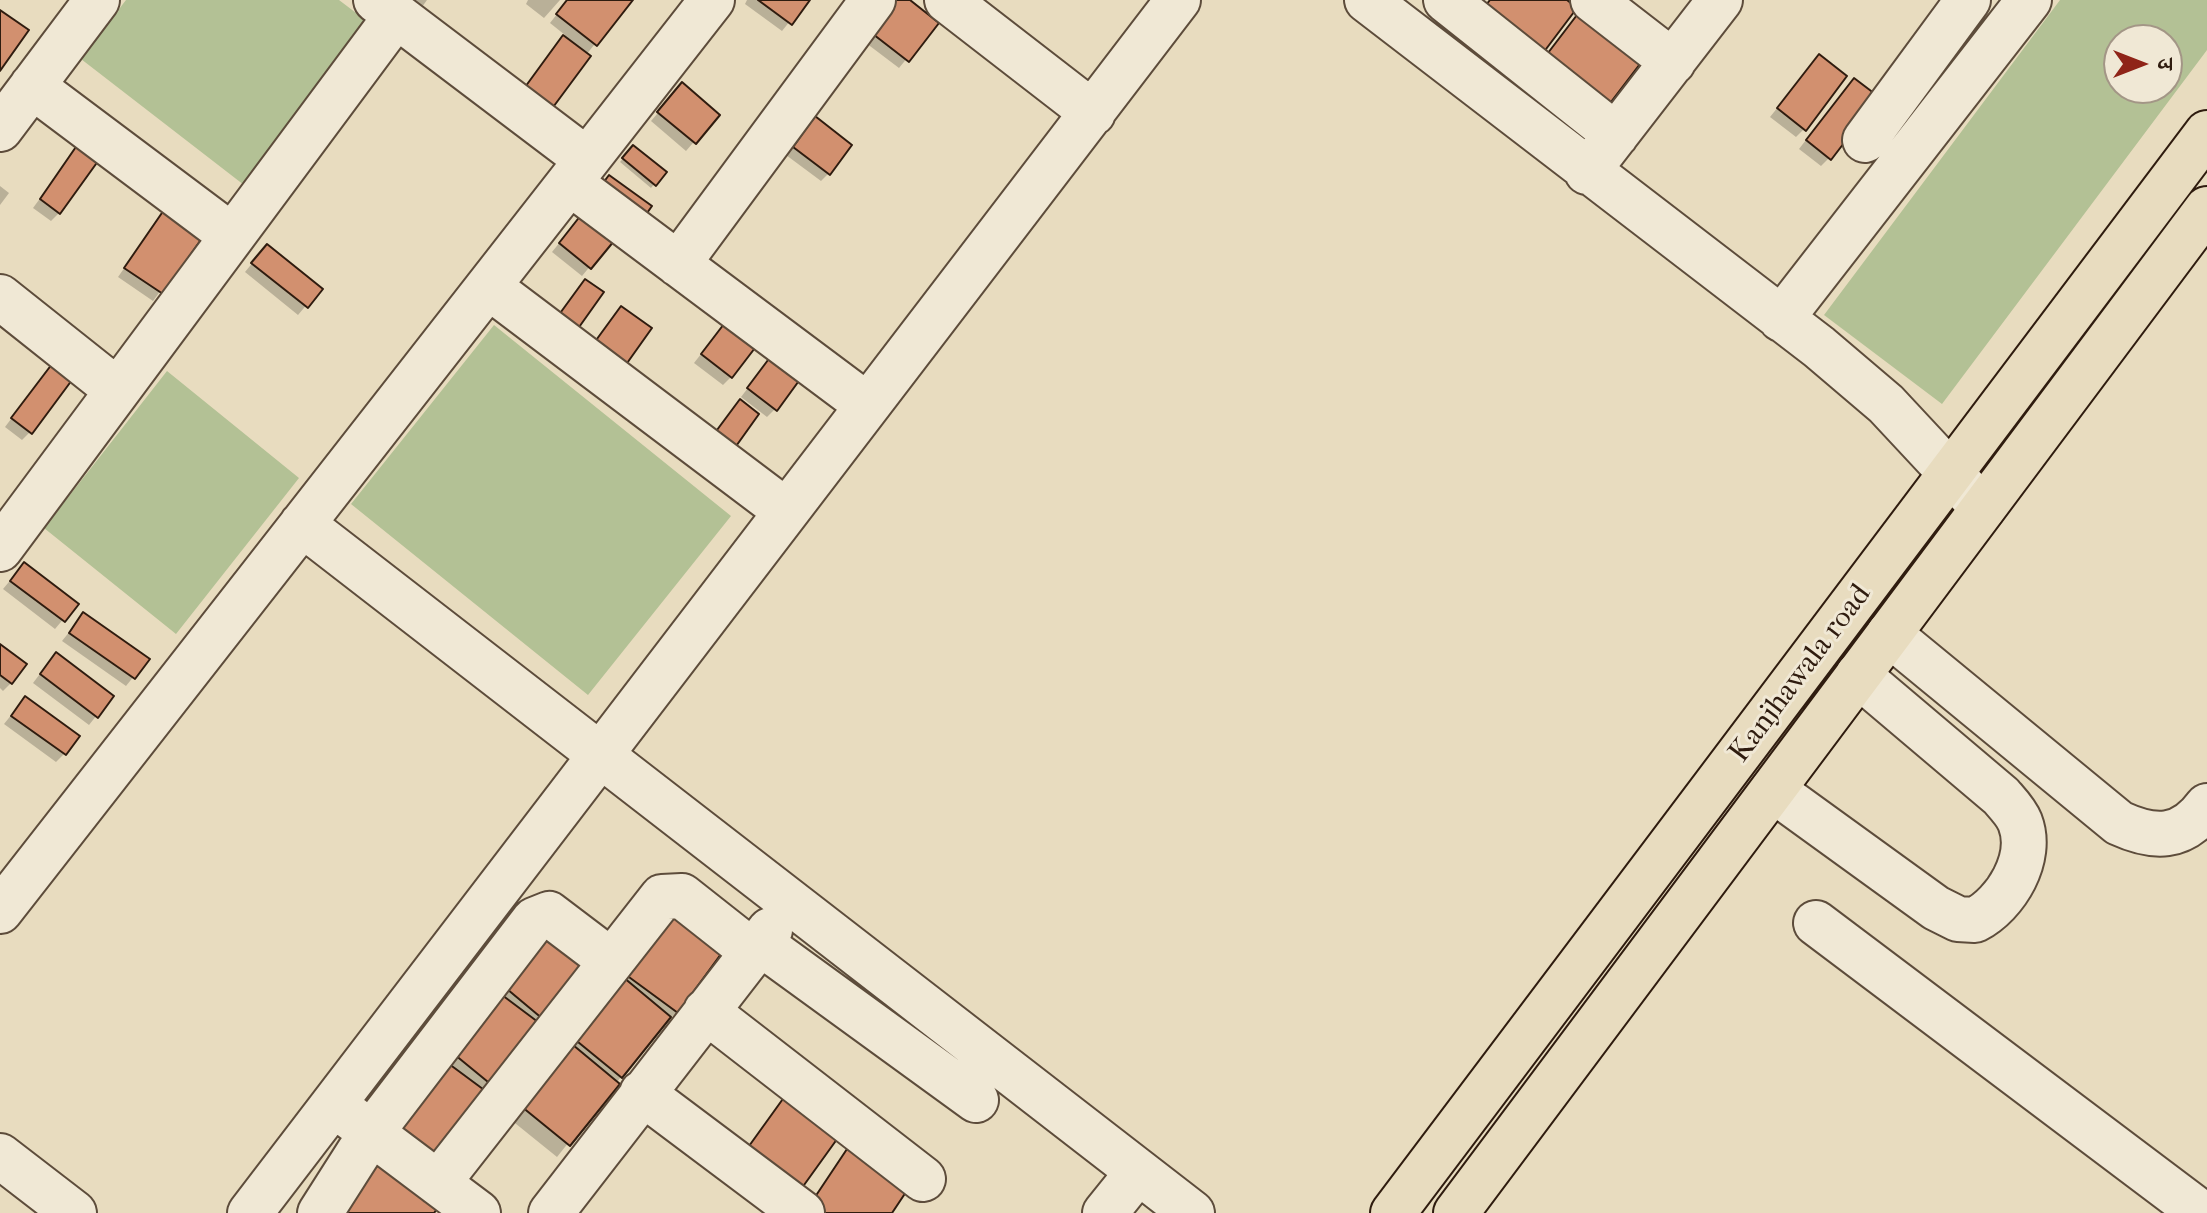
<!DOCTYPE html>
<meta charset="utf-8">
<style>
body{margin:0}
#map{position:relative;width:2207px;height:1213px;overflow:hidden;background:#e8dcbf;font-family:"IM FELL French Canon","Noto Serif Devanagari",serif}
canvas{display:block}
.north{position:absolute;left:2103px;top:24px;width:80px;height:80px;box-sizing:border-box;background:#f0e8d5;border:2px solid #a39686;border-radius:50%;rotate:90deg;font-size:22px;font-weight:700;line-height:32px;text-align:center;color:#2f1c0f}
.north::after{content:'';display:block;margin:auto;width:28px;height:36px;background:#8f2418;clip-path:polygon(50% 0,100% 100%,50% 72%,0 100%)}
</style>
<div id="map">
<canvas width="2207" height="1213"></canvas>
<div class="north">उ</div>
</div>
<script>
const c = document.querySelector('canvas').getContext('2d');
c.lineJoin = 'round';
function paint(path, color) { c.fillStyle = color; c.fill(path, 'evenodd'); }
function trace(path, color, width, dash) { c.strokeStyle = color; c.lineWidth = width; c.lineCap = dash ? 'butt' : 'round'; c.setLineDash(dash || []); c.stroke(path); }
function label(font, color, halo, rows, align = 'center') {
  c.font = font + ' "IM FELL French Canon",serif'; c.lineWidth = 6; c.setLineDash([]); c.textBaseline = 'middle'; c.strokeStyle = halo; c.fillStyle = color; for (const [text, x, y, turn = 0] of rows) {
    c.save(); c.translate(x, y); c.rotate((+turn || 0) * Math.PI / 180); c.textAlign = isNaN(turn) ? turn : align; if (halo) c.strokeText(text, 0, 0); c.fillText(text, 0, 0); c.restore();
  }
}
paint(new Path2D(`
 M126,0H339L368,22L244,185L81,59Z
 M2060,0H2207V50L1942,404L1824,315ZM2119,40H2167V88H2119Z
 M494,325L731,516L588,695L351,504Z
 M167,371L299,478L176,634L44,528Z`), '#b3c195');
paint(new Path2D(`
 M379,0H427L417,14Z
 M528,0H560L544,18L526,4Z
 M568,0H630L586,55L513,103L565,35L550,23Z
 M747,0H807L782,31L745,4Z
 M907,0L936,23L899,68L862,40Z
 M1819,56L1804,129L1796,137L1770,117Z
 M1846,88L1829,158L1821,166L1799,149Z
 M675,93L717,115L686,151L651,121Z
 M815,119L829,173L821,181L786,155Z
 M80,144L59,213L51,221L33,208Z
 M633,147L664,172L651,188L620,162Z
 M0,186L9,193L0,205Z
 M166,209L202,234L153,301L118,277Z
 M573,226L611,241L582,276L552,252Z
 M259,255L320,289L298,315L245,272Z
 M719,331L731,377L723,385L694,363Z
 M764,367L775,409L767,417L741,397Z
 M44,375L30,432L22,440L5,427Z
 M24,564L76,604L55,629L3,589Z
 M83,615L147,660L126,686L62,641Z
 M0,647L11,683L3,691L0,688Z
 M49,662L112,696L89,725L33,683Z
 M25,698L64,754L56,762L4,724Z
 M658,914L677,1012L664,1023L557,1157L500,1111Z
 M595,961L497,1089L379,1138L495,992Z`), '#0003');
const building = new Path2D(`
 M567,0H633L597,46L556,14Z
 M758,0H810L792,25Z
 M893,0H910L939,23L909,62L869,31Z
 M1490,0H1567L1577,8L1534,65L1475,19Z
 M0,10L29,30L0,71Z
 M1580,11L1643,60L1598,119L1535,70Z
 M563,35L591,56L548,114L520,94Z
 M1819,54L1847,76L1806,131L1777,108Z
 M1854,78L1879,97L1831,160L1806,140Z
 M682,82L720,115L696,144L657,112Z
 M815,116L852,145L830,175L793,147Z
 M80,141L101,157L60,214L40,199Z
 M633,145L667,172L656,186L622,158Z
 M609,175L652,206L640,223L597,191Z
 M166,207L205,234L163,294L124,268Z
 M581,215L614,241L591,269L559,243Z
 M267,244L323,289L308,308L251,263Z
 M585,279L604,292L577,330L558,316Z
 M621,306L652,328L625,366L594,343Z
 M727,320L758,344L732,378L701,354Z
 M771,356L801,378L777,411L747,388Z
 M52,364L72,380L32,434L11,418Z
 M740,399L759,414L734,449L714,434Z
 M24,562L79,604L65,622L10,581Z
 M83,612L150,659L135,679L69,633Z
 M0,644L27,664L12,684L0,675Z
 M56,652L114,696L98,718L40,674Z
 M25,696L80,736L66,755L11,716Z
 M670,899L729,943L678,1013L618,969Z
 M546,924L598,961L550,1025L501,984Z
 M617,972L671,1017L622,1078L567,1033Z
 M494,989L546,1028L499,1091L449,1050Z
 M561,1035L620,1084L570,1146L511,1098Z
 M441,1058L495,1098L439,1168L390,1125Z
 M785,1096L840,1135L799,1192L744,1153Z
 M847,1149L908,1189L892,1213H814L807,1209Z
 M375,1161L437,1209L434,1213H335Z`);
paint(building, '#d2906f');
trace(building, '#2f1c0f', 2);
const minor = new Path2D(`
 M376,0L586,159
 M947,0L1093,113
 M1367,0L1819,347L1886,404L1983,508
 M1446,0L1616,135
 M1593,0L1673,62
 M32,86L232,236
 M0,129L97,0
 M1865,140L1968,0
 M1587,172L1720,0
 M570,183L867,405
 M678,264L873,0
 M489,287L786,511
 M0,297L117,390
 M1781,319L2029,0
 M302,524L1192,1213
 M0,549L396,16
 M1889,634L2119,823C2154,839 2182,840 2207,806
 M1773,790L1936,908L1958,919L1975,920C2006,904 2034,858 2020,822C2016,812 2008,804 2001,796L1858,675
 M0,911L712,0
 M1816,923L2201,1213
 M760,943L976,1100
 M706,1011L923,1179
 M642,1093L802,1213
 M349,1116L478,1213
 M0,1156L74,1213
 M438,1183L662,897L682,896L753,952
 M250,1213L1178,0
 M320,1213L371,1133L534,920L549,914L611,961
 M551,1213L770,930
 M1105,1213L1138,1172`);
const major = new Path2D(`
 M1393,1213L2207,133
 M1456,1213L2207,209`);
trace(minor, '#5d4c3b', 48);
trace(major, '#2f1c0f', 48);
trace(minor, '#f0e8d5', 44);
trace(major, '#e8dcbf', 44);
label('30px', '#2f1c0f', '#f0e8d5', [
 ["Kanjhawala road",1801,674,-53]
]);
</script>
